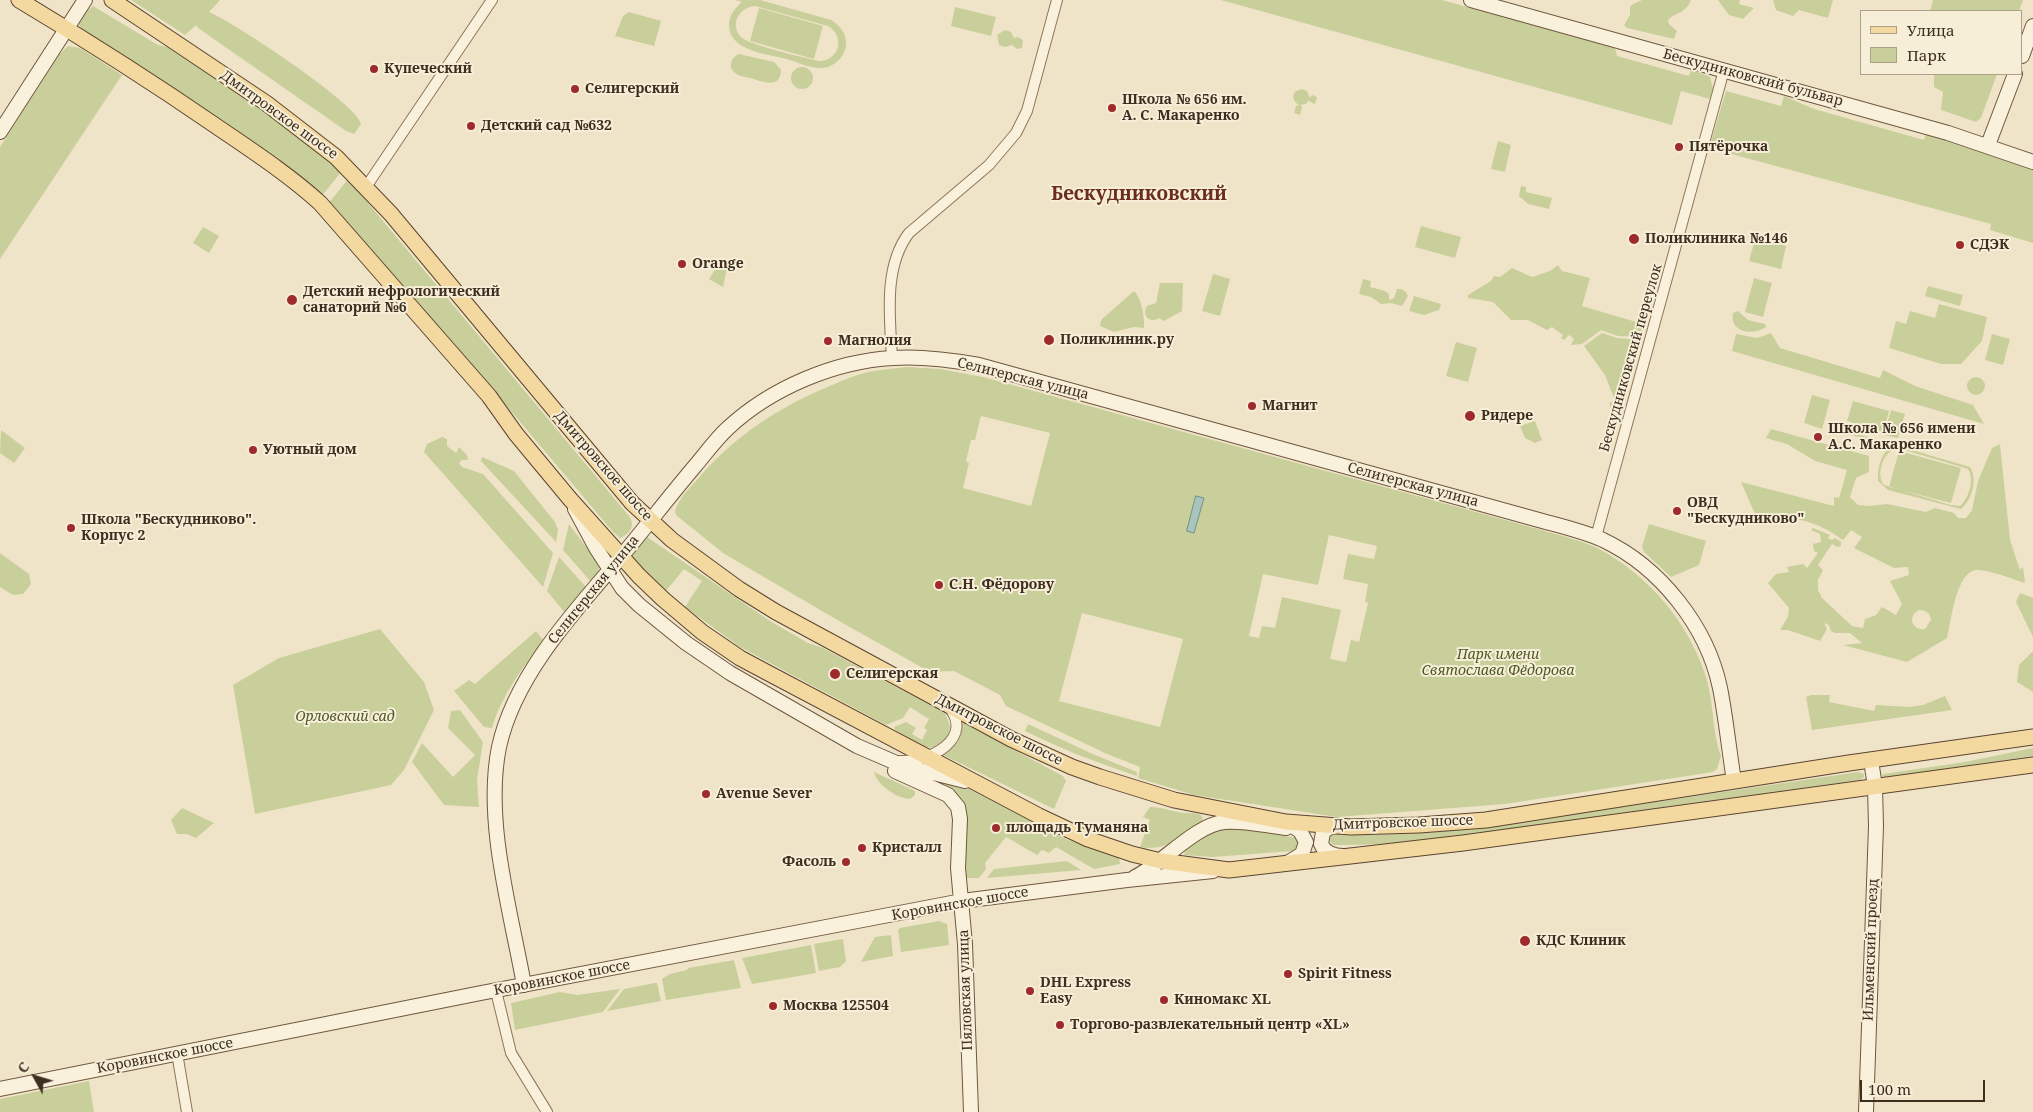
<!DOCTYPE html>
<meta charset="utf-8">
<style>
body{margin:0}
#map{position:relative;width:2033px;height:1112px;overflow:hidden;background:#f0e4c8;font-family:"Noto Serif",serif}
canvas{display:block}
.legend{position:absolute;left:1860px;top:10px;width:162px;height:65px;box-sizing:border-box;background:#f7eed8;border:1px solid #ada18e;margin:0;padding:6px 9px;list-style:none;font-size:15px;color:#3d2e20}
.legend li{display:flex;align-items:center;gap:10px;height:25px}
.legend b{width:25px;border:1px solid #ada18e}
.north{position:absolute;left:10px;top:1052px;width:50px;height:50px;-webkit-text-stroke:4px #f7eed8;paint-order:stroke;rotate:309deg;font-size:14px;font-weight:700;line-height:20px;text-align:center;color:#3d2e20}
.north::after{content:'';display:block;margin:auto;width:18px;height:22px;background:#3d2e20;clip-path:polygon(50% 0,100% 100%,50% 72%,0 100%)}
.scale{position:absolute;left:1860px;top:1080px;width:125px;height:22px;box-sizing:border-box;border:2px solid #3d2e20;border-top:0;padding-left:6px;font-size:15px;line-height:18px;white-space:nowrap;color:#3d2e20;-webkit-text-stroke:4px #f7eed8;paint-order:stroke}
</style>
<div id="map">
<canvas width="2033" height="1112"></canvas>
<ul class="legend">
<li><b style="height:6px;background:#f3d9a0"></b>Улица</li>
<li><b style="height:14px;background:#c9cf9b"></b>Парк</li>
</ul>
<div class="north">С</div>
<div class="scale">100 m</div>
</div>
<script>
const c = document.querySelector('canvas').getContext('2d');
c.lineJoin = 'round';
function paint(path, color) { c.fillStyle = color; c.fill(path, 'evenodd'); }
function trace(path, color, width, dash) { c.strokeStyle = color; c.lineWidth = width; c.lineCap = dash ? 'butt' : 'round'; c.setLineDash(dash || []); c.stroke(path); }
function label(font, color, halo, rows, align = 'center') {
  c.font = font + ' "Noto Serif",serif'; c.lineWidth = 4; c.setLineDash([]); c.textBaseline = 'middle'; c.strokeStyle = halo; c.fillStyle = color; for (const [text, x, y, turn = 0] of rows) {
    c.save(); c.translate(x, y); c.rotate((+turn || 0) * Math.PI / 180); c.textAlign = isNaN(turn) ? turn : align; if (halo) c.strokeText(text, 0, 0); c.fillText(text, 0, 0); c.restore();
  }
}
paint(new Path2D(`
 M131,0H220L209,12C232,21 359,105 361,124L354,134L346,131L198,28L196,25L185,35Z
 M735,0H760L831,20C840,25 847,34 846,45C845,55 837,64 828,67C815,71 799,63 787,59C767,54 729,51 729,25C729,15 735,8 742,2ZM755,6L828,26C846,37 839,61 819,61C805,58 749,45 741,37C729,24 740,7 755,6Z
 M1221,0H1442L1615,48L1617,56L1689,76L1691,69L1710,77L1713,88L1710,99L1681,91L1672,125Z
 M1642,0H1691C1685,14 1678,11 1668,20L1669,24L1677,31L1674,39L1627,28L1624,25L1630,15V7L1633,4Z
 M1718,0H1740L1739,4L1754,8L1743,19L1729,15Z
 M1773,0H1833L1828,18L1799,10L1793,16L1776,10Z
 M1933,0H2023L2019,11H1930Z
 M93,6L158,45L167,47C227,86 290,123 341,172L321,197L83,31L78,24L86,12Z
 M955,7L996,17L991,36L951,26Z
 M759,8L823,26L814,59L750,41Z
 M629,12L661,21L654,46L615,36L623,16Z
 M1005,30L1011,32L1014,38L1018,37L1023,40L1022,48L1017,49L1012,45L1005,47L999,45L997,35Z
 M68,46L80,48L122,75L0,259V147L59,55Z
 M739,54L774,62L781,70C781,90 761,81 750,78C745,77 739,76 735,73C727,66 732,57 739,54Z
 M791 78a11 11 0 1 1 22 0a11 11 0 1 1-22 0Z
 M1934,74H1997L1981,118L1976,122L1941,110L1943,92L1934,87Z
 M1302,89L1307,91L1310,98L1312,95L1317,97L1315,104L1310,102L1309,100L1306,104L1300,105L1302,107L1300,115L1294,113L1296,106L1299,105C1293,101 1291,96 1296,91Z
 M1726,91L1781,106L1784,96L1814,109L1924,140L1926,134L1993,154L2033,169V243L1990,230L1991,224L1709,148Z
 M1498,141L1511,145L1505,172L1491,169Z
 M348,179L629,516C636,526 630,534 620,538L613,532L494,391L388,269L328,204Z
 M1521,186L1526,187V192L1552,198L1549,209L1528,204L1519,196Z
 M1421,226L1461,237L1455,258L1415,247Z
 M203,227L219,236L209,253L193,243Z
 M1759,237L1786,246L1781,269L1749,261L1755,240Z
 M721,260L728,264L723,287L709,279Z
 M1558,265L1562,271L1590,278L1582,306L1643,324V337L1618,336L1601,330L1582,344L1571,345L1574,339L1569,335L1564,340L1561,338L1563,335L1552,327L1547,330L1528,320H1511L1493,302L1468,298V295L1491,281L1494,276L1500,277L1512,268L1532,277L1550,271Z
 M1213,274L1230,279L1220,316L1202,311Z
 M1754,278L1772,283L1763,317L1745,312Z
 M1363,279L1371,281L1370,287L1385,291L1389,294V300L1394,298L1397,289H1401L1406,292L1408,296L1402,306L1391,303L1381,304L1371,297L1359,294Z
 M1160,283H1183L1182,311L1164,321L1159,318C1150,324 1141,316 1147,306L1156,303Z
 M1928,286L1963,295L1960,306L1925,296Z
 M1134,291C1141,297 1145,318 1144,328L1134,327L1114,332L1100,326L1101,320Z
 M1414,296L1441,304L1439,310L1424,315L1409,311Z
 M1939,304L1987,317L1982,341L1961,364H1941L1889,348L1896,321L1906,324L1910,311L1935,318Z
 M1738,311L1748,320L1765,324L1766,327C1754,336 1729,333 1733,313Z
 M1602,333L1617,338L1640,340L1618,418L1613,414L1609,403L1615,401L1605,375L1584,346Z
 M1771,333L1780,348L1880,378L1883,370L1915,386L1973,405L1984,424L1732,351L1736,334L1757,338Z
 M1992,334L2010,339L2003,365L1985,360Z
 M1456,342L1477,348L1468,382L1446,376Z
 M908,367L940,369L983,377L1538,529C1558,535 1581,540 1599,549C1648,575 1688,622 1705,674C1714,699 1712,733 1721,756L1717,769L1713,772L1505,804L1337,817L1194,795L1138,778L1140,767L1107,754L1006,706L1000,695L954,671L930,672L839,621L723,553L676,515L675,511C679,497 692,486 702,474C736,436 776,409 823,389C839,382 856,374 874,371C885,369 897,368 908,367ZM981,416L1050,433L1031,506L963,488L969,463L966,461L971,440H975ZM1329,535L1377,546L1374,559L1348,554L1343,579L1368,584L1365,602L1368,603L1359,642L1351,640L1346,662L1330,659L1341,610L1282,597L1275,628L1262,626L1259,638L1249,636L1263,574L1318,585ZM1082,613L1183,639L1160,727L1059,701Z
 M1967 386a9 9 0 1 1 18 0a9 9 0 1 1-18 0Z
 M1812,395L1830,400L1822,429L1804,423Z
 M1853,401L1889,411L1883,432L1847,421Z
 M1891,410L1905,414L1898,438L1884,435Z
 M1535,421L1542,440L1535,443L1525,438L1520,426Z
 M1771,429L1869,456V472L1856,478L1850,497L1858,505L1870,506L1887,504L1926,512L1935,508L1954,513L1958,518H1966L1972,510L1978,481L1992,448L2000,444L2010,540L2020,570L2023,567L2025,583C2013,579 1987,569 1976,570C1956,572 1951,622 1947,638L1907,662L1843,645L1862,643L1850,633H1835L1831,631L1829,625L1824,623L1827,629L1820,641L1788,630H1780L1788,617L1789,608L1768,583L1776,574L1789,572L1787,567L1803,564L1807,568L1818,553L1814,551L1813,544L1821,542L1820,534L1811,530L1813,528L1830,535L1828,538L1832,540L1835,538L1841,542V546L1837,547L1832,544L1818,565L1823,570L1818,580V590L1822,598L1852,626L1863,628L1865,619L1876,615L1882,607L1896,615L1902,604L1890,581L1909,575L1908,567L1894,568L1854,548L1862,537L1851,530L1843,540C1814,520 1794,515 1758,521L1741,482L1834,506V497L1839,498L1847,470L1815,461L1787,444L1766,438ZM1919,610C1926,610 1930,613 1931,620L1925,629C1912,631 1907,616 1919,610Z
 M1,430L25,448L14,463L0,453Z
 M1844,430L1970,467C1978,479 1972,500 1961,509L1888,490L1878,481C1877,469 1881,453 1891,446L1844,433ZM1898,448L1968,469C1975,479 1969,498 1960,506L1951,505L1884,485C1875,474 1884,450 1898,448Z
 M442,437L447,439V446L456,453L459,447L467,455L468,460H462L459,463L462,467L483,474L553,553L543,587L424,452L427,444Z
 M1899,451L1961,468L1951,503L1889,487Z
 M482,457L514,471L555,522L558,530L556,542L481,461Z
 M569,524L598,563L600,572L591,582L563,550Z
 M1649,524L1706,541L1699,565L1671,577L1644,552L1642,546Z
 M647,537L770,621L808,643L823,648L945,713L950,726C949,738 939,750 926,747C916,744 904,735 895,730L894,727L906,722L916,728L912,734L922,740L927,730L924,728L929,719L910,707L903,718L886,725L740,647L685,607L702,581L684,569L666,591L634,561L632,554Z
 M0,553L29,574L31,584L23,594L13,595L0,587Z
 M559,557L587,588L565,613L547,591Z
 M2020,593L2033,598V637L2016,602Z
 M380,629L424,682L434,710L404,770L391,785L255,814L233,685L279,658Z
 M536,631L543,640C523,668 502,694 492,728L484,727L454,691L469,680L475,684Z
 M2033,651V692L2017,682L2019,665Z
 M1811,695H1830L1829,702L1874,711L1876,705L1909,707L1923,705L1945,696L1952,710L1812,730L1806,697Z
 M460,710L483,742L477,780L479,807L444,805L412,762L422,743L453,777L475,755L448,728L451,711Z
 M958,720L1063,776L1066,781L1054,809L941,754Z
 M1028,724L1095,755L1137,772V776C1098,763 1061,749 1025,731Z
 M2033,748V756L1884,778L1882,776L1883,774L1965,762Z
 M874,772L915,791V795L910,799C896,798 877,785 874,772Z
 M1858,772L1864,774V777L1860,780C1777,792 1694,802 1612,815C1519,829 1427,846 1333,845L1328,839L1330,835L1336,833L1376,835L1486,827Z
 M929,779L967,788L1068,840L1119,858L1120,864L1094,869L1056,847L1049,853L1042,850L1037,855L1006,837L985,863L986,869L979,878H966L964,875V807C959,791 943,785 929,779Z
 M1150,807C1160,807 1168,810 1178,812C1186,814 1194,812 1201,815L1203,819L1200,824C1181,837 1165,852 1140,847L1150,820L1143,817Z
 M182,808L214,823L196,838L187,834H177L171,820Z
 M1228,827L1293,837L1300,841L1296,851H1293L1213,857L1184,855C1186,839 1215,831 1228,827Z
 M1067,861L1081,870L987,878L994,869Z
 M939,921L947,924L949,945L901,952L898,930L900,928Z
 M891,935L893,956L861,962L875,937Z
 M843,939L846,961L840,967L819,971L814,944Z
 M811,945L816,973L752,984L742,958Z
 M734,960L741,988L666,1000L662,979L670,974L687,970L688,968Z
 M655,983H657L661,1001L607,1011L624,989Z
 M620,989L603,1012L515,1030L511,1003L560,992L577,995Z
 M89,1081L94,1112H0V1099Z`), '#c9cf9b');
const water = new Path2D(`
 M1196,496L1204,498L1194,533L1187,531Z`);
paint(water, '#a9c4bc');
trace(water, '#6f938a', 1);
const street = new Path2D(`
 M366,187L492,0
 M892,358C890,318 883,267 909,233L989,165L1016,133L1027,111L1057,0
 M1596,537L1724,70
 M900,761C929,763 977,738 947,705
 M496,991L511,1053L547,1112
 M177,1053L187,1112`);
const secondary = new Path2D(`
 M1471,0L1948,133L2033,162
 M2022,56L2033,26
 M0,132L85,0
 M1988,145L2015,74
 M575,509L596,548L622,588L639,605L686,643L730,673L857,746L901,765L965,781
 M895,771L948,795L958,807L960,819L958,868L965,944L971,1112
 M1286,822L1300,831L1306,842L1302,854L1289,862
 M1338,826L1330,827L1323,832L1321,844C1325,853 1333,856 1343,856
 M1135,877C1162,864 1195,825 1224,822C1244,820 1266,826 1286,828
 M524,985C511,912 484,821 499,747C514,678 570,616 615,564C642,532 668,498 695,466C706,453 716,439 728,428C771,388 835,361 893,358C922,356 951,360 979,365L1546,522C1565,527 1585,532 1603,540C1660,567 1707,626 1720,688C1726,718 1729,750 1734,781
 M0,1089L481,993L962,901L1127,880L1213,871
 M1866,1112L1876,826L1875,787L1871,760`);
const primary = new Path2D(`
 M19,0C86,40 152,82 216,126C251,150 288,174 320,203L489,396L516,434L570,499L639,576L663,599L702,632L740,658L770,674L1039,816L1088,839L1132,854L1161,861L1229,870L1463,843L2033,765
 M112,0L266,103L336,157L391,214L632,503L672,540L739,589L776,612L1011,739L1072,767L1100,777L1174,800L1286,822L1351,827L1419,825L1486,820L1849,763L2033,737`);
trace(street, '#8d765c', 12);
trace(secondary, '#6f573f', 16);
trace(primary, '#5b4430', 17);
trace(street, '#faf1dc', 10);
trace(secondary, '#faf1dc', 14);
trace(primary, '#f3d9a0', 15);
for (const [x, y, r, color] of [
 [374,69,5,"#9e2a2b"],
 [575,89,5,"#9e2a2b"],
 [1112,108,5,"#9e2a2b"],
 [471,126,5,"#9e2a2b"],
 [1679,147,5,"#9e2a2b"],
 [1634,239,6,"#9e2a2b"],
 [1960,245,5,"#9e2a2b"],
 [682,264,5,"#9e2a2b"],
 [292,300,6,"#9e2a2b"],
 [1049,340,6,"#9e2a2b"],
 [828,341,5,"#9e2a2b"],
 [1252,406,5,"#9e2a2b"],
 [1470,416,6,"#9e2a2b"],
 [1818,437,5,"#9e2a2b"],
 [253,450,5,"#9e2a2b"],
 [1677,511,5,"#9e2a2b"],
 [71,528,5,"#9e2a2b"],
 [939,585,5,"#9e2a2b"],
 [835,674,6,"#9e2a2b"],
 [706,794,5,"#9e2a2b"],
 [996,828,5,"#9e2a2b"],
 [862,848,5,"#9e2a2b"],
 [846,862,5,"#9e2a2b"],
 [1525,941,6,"#9e2a2b"],
 [1288,974,5,"#9e2a2b"],
 [1030,991,5,"#9e2a2b"],
 [1164,1000,5,"#9e2a2b"],
 [773,1006,5,"#9e2a2b"],
 [1060,1025,5,"#9e2a2b"]
]) { const dot = new Path2D(); dot.arc(x, y, r, 0, 2 * Math.PI); c.fillStyle = color; c.fill(dot); trace(dot, '#f7eed8', 2); }
label('bold 14px', '#3d2e20', '#f7eed8', [
 ["Купеческий",384,69],
 ["Селигерский",585,89],
 ["Школа № 656 им.",1122,100],
 ["А. С. Макаренко",1122,116],
 ["Детский сад №632",481,126],
 ["Пятёрочка",1689,147],
 ["Поликлиника №146",1645,239],
 ["СДЭК",1970,245],
 ["Orange",692,264],
 ["Детский нефрологический",303,292],
 ["санаторий №6",303,308],
 ["Поликлиник.ру",1060,340],
 ["Магнолия",838,341],
 ["Магнит",1262,406],
 ["Ридере",1481,416],
 ["Школа № 656 имени",1828,429],
 ["А.С. Макаренко",1828,445],
 ["Уютный дом",263,450],
 ["ОВД",1687,503],
 ["\"Бескудниково\"",1687,519],
 ["Школа \"Бескудниково\".",81,520],
 ["Корпус 2",81,536],
 ["С.Н. Фёдорову",949,585],
 ["Селигерская",846,674],
 ["Avenue Sever",716,794],
 ["площадь Туманяна",1006,828],
 ["Кристалл",872,848],
 ["Фасоль",836,862,"right"],
 ["КДС Клиник",1536,941],
 ["Spirit Fitness",1298,974],
 ["DHL Express",1040,983],
 ["Easy",1040,999],
 ["Киномакс XL",1174,1000],
 ["Москва 125504",783,1006],
 ["Торгово-развлекательный центр «XL»",1070,1025]
], 'left');
label('14px', '#3d2e20', '#f7eed8', [
 ["Бескудниковский бульвар",1753,78,15],
 ["Дмитровское шоссе",279,115,36],
 ["Бескудниковский переулок",1631,358,-74],
 ["Селигерская улица",1023,379,14],
 ["Дмитровское шоссе",603,466,49],
 ["Селигерская улица",1413,485,15],
 ["Селигерская улица",594,590,-51],
 ["Дмитровское шоссе",999,730,27],
 ["Дмитровское шоссе",1403,823,-2],
 ["Коровинское шоссе",960,904,-10],
 ["Ильменский проезд",1871,950,-88],
 ["Коровинское шоссе",562,978,-11],
 ["Пяловская улица",966,990,-92],
 ["Коровинское шоссе",165,1056,-11]
]);
label('italic 14px', '#4d5a26', '#f7eed8', [
 ["Парк имени",1498,655],
 ["Святослава Фёдорова",1498,671],
 ["Орловский сад",345,717]
]);
label('bold 19px', '#6b2e1e', '#f7eed8', [
 ["Бескудниковский",1139,195]
]);
</script>
